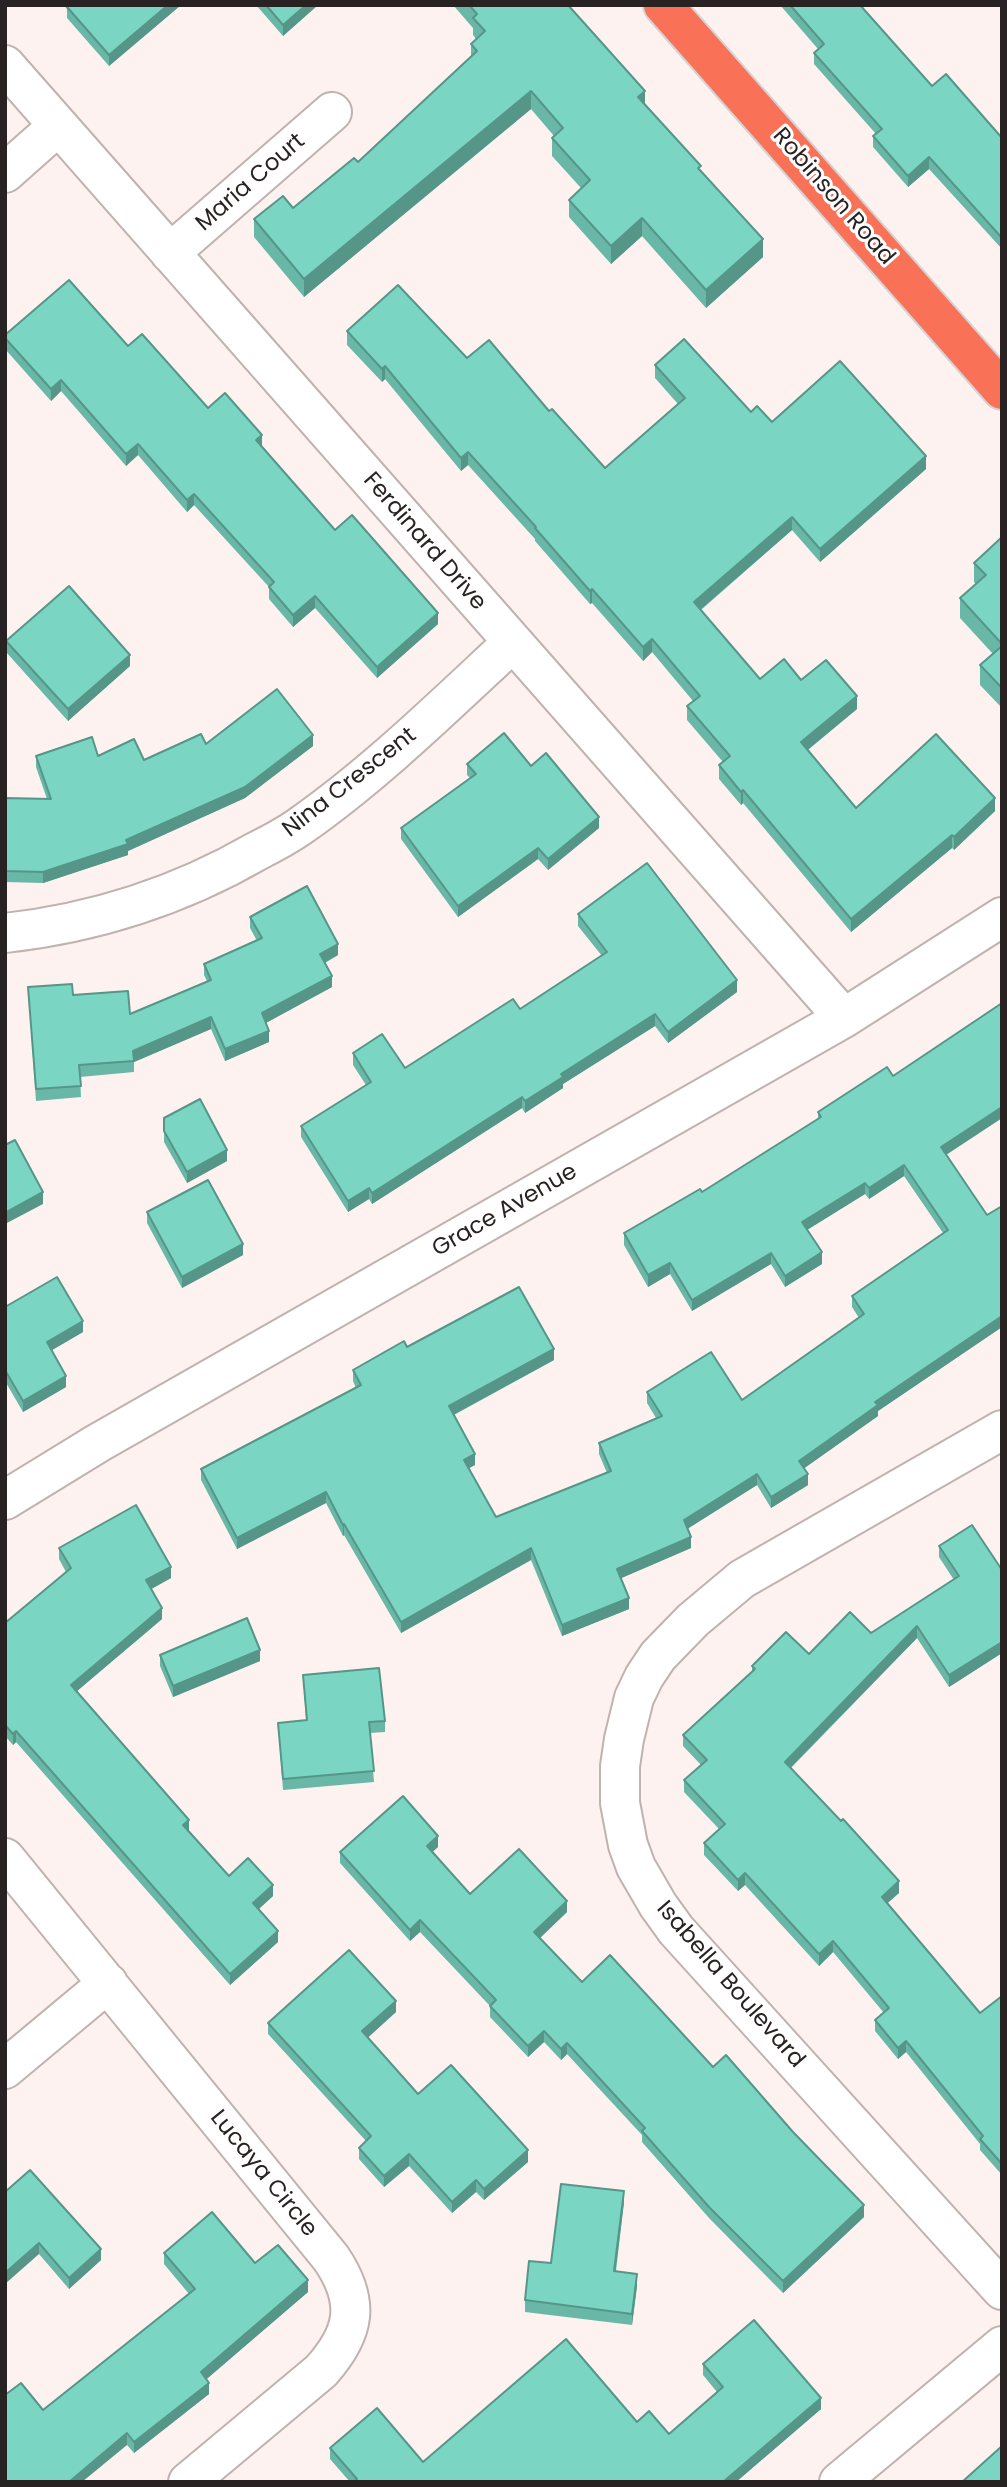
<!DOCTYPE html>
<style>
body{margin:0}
#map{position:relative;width:1007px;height:2487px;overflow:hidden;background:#fef2f0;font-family:Poppins,sans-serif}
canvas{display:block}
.frame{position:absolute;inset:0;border:7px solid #282322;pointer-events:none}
</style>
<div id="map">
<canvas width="1007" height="2487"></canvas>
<div class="frame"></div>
</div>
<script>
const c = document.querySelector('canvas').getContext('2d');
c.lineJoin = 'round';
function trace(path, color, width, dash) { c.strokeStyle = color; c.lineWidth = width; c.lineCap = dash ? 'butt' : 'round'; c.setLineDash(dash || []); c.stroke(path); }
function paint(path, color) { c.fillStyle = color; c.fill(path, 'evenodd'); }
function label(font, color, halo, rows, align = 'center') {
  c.font = font + ' Poppins,sans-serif'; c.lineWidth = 6; c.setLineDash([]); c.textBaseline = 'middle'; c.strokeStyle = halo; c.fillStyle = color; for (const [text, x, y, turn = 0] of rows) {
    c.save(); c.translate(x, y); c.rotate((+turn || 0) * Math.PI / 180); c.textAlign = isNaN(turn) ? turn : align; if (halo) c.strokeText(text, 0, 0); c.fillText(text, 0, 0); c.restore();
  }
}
const street = new Path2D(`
 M5,65L844,1018
 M5,173L58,126
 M170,253L332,112
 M5,933C95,923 179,896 257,851C271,844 286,836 299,827C376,773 444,706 513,642
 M1002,1430L742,1579L693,1620L658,1656L644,1677L634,1698L624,1739L620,1766V1803L628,1845L636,1867L658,1905L676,1930L1002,2290
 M5,1500L98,1443L844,1018L1002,917
 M5,1858L331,2258C361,2302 355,2333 321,2371L188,2482
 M5,2069L108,1983
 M839,2482L1002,2346`);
const highway = new Path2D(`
 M663,5L1002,390`);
trace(street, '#c0b2af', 42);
trace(highway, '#d4d3d3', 42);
trace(street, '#fff', 38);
trace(highway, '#f97157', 38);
paint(new Path2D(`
 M64,5H181L109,66L67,18V9Z
 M256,5H318L283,36Z
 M453,5H568L645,104L701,171L763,257L706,308L642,236L611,264L569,217V200L581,188L552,156V138L554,136L531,109L304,297L254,237V219L293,208L358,162L471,57V44L476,39L473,35V28Z
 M780,5H860L932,86L1002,138V249L929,169L908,187L873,147V136L876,134L814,64V53L818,49Z
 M347,331L467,358L549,411L605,468L678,404L655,378V365L772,422L926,469L820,562L792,530L701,610L760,679L801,680L857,709L808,750L856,808L995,811L954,850L952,848L851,932L743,803L741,805L719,779V765L723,762L687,720V706L693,701L652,652L643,661L592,603L590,604L535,541V539L468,465L461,471L385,379L382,382L347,345Z
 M5,335L128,346L208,408L262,446L335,530L438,624L377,678L315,608L293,627L269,599V587L194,505L187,512L138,455L126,466L61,391L51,401L5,349Z
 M1002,537V708L980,685V665L993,654L960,618V598L976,584L974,582V563Z
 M6,641L130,666L68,721L6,652Z
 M206,744L313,746L245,798L128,851V855L43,883L5,882V798L47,799L36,767V756H98L144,760Z
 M467,764L531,766L599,828L548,870L538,859L458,917L401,839V828L470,778L467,775Z
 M578,914L737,992L668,1043L655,1026L563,1084V1088L525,1113L522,1108L372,1204L369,1199L348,1212L301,1137V1126L366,1085L353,1065V1053L405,1068L520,1009L602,956L578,926Z
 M250,917L338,955L325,963L332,987L266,1023L269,1042L225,1061L211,1029L134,1062V1072L80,1077L81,1097L36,1101L28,987L73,995L130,1014L207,981L204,975V964L257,941L250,928Z
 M1002,1001V1118L946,1155L1002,1327L878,1411V1416L804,1468L808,1485L771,1508L757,1485L687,1529L691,1548L621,1578L629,1609L562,1636L531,1560L401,1633L344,1535L343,1536L326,1503L237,1549L201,1480V1469L356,1388L353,1381V1370L407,1347L554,1360L454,1415L475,1465L468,1468L496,1517L607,1473L599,1454V1443L656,1418L647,1403V1392L742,1400L859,1318L852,1307V1296L943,1233L904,1176L869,1199L865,1194L807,1230L822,1264L785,1287L771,1264L692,1311L670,1274L648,1287L624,1245V1233L702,1192L818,1119V1112L893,1076L1001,1004Z
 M164,1118L227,1161L187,1183L164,1142Z
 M147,1212L243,1255L182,1288L147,1223Z
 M5,1307L83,1332L52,1350L66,1387L23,1412L5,1381Z
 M939,1546L1002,1570V1653L949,1687L917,1638L791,1768L899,1893L887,1903L980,2013L1002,1996V2175L980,2150V2144L906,2052L898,2059L875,2031V2020L884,2013L833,1952L819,1966L745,1885L738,1891L704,1855V1843L719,1829L684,1792V1780L701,1765L683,1746V1735L752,1671V1666L809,1654L871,1633L954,1580L939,1557Z
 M59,1548L171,1578L151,1589L162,1619L76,1692L189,1831L229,1876L273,1896L259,1909L278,1942L230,1985L16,1742L13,1745L5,1736V1623L66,1572L59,1559Z
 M160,1655L260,1661L173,1697L160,1666Z
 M303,1675L385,1721V1732L370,1733L374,1782L283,1790L278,1723L306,1720Z
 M438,1847L432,1852L470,1894L567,1912L539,1938L582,1982L713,2067L864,2217L783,2293L709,2218L642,2142V2135L567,2054L561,2060L544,2042L528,2057L490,2017V2006L420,1932L410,1941L340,1863V1852Z
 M396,2012L367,2038L418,2094L528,2162L484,2200L476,2192L452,2213L409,2166L384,2187L359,2159V2148L366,2141L268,2034V2023Z
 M5,2192L101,2260L69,2289L39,2254Z
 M624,2202L616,2271L637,2286L632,2325L525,2312V2300L551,2263Z
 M164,2253L255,2263L308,2292L206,2379L209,2394L134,2453L127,2445L43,2410L189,2294L164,2264Z
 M703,2364L821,2409L736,2482H350L330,2459V2448L423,2462L637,2422L669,2434L717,2392L703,2375Z`), '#69b8a7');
paint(new Path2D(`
 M168,5H181L109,66V55Z
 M306,5H318L283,36V25Z
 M531,91V109L304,297V279Z
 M645,91V109L638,97Z
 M929,157V169L908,187V176Z
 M642,218V236L611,264V246Z
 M763,239V257L706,308V290Z
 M385,366V379L382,382V369Z
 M61,380V391L51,401V389Z
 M262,435V446L256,440Z
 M138,444V455L126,466V454Z
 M468,452V465L461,471V458Z
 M926,456V469L820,562V549Z
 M194,494V505L187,512V500Z
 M792,517V530L694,615V602Z
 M592,589V603L590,604V591Z
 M315,596V608L293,627V615Z
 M438,613V624L377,678V667Z
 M652,639V652L643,661V647Z
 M130,655V666L68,721V709Z
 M857,696V709L801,755V742Z
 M313,735V746L245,798L128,851V855L43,883V872L126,840Z
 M743,790V803L741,805V792Z
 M995,798V811L954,850V837Z
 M599,817V828L548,870V859Z
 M952,835V848L851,932V919Z
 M538,848V859L458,917V906Z
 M338,944V955L320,965V954Z
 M332,976V987L262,1025V1013Z
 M737,980V992L668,1043V1032Z
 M655,1014V1026L563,1084V1088L525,1113V1101L561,1074Z
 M211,1017V1029L134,1062L133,1051Z
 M269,1031V1042L225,1061V1049Z
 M522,1097V1108L372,1204V1193Z
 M1002,1107V1118L941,1158V1147Z
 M227,1150V1161L187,1183V1172Z
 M904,1165V1176L869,1199V1188Z
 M865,1183V1194L802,1233V1222Z
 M369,1188V1199L348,1212V1201Z
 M43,1192V1204L5,1224V1213Z
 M243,1244V1255L182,1288V1277Z
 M822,1252V1264L785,1287V1276Z
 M771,1253V1264L692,1311V1300Z
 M670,1263V1274L648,1287V1275Z
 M1002,1316V1327L878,1411V1416L799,1472V1461L875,1402Z
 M83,1321V1332L47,1353V1342Z
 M554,1349V1360L449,1417V1406Z
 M66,1376V1387L23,1412V1401Z
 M475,1454V1465L464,1471V1460Z
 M757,1474V1485L684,1531V1520Z
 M808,1474V1485L771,1508V1497Z
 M326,1492V1503L237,1549V1538Z
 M344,1524V1535L343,1536V1525Z
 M691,1537V1548L617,1580V1569Z
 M531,1548V1560L401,1633V1622Z
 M171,1567V1578L146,1592V1580Z
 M629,1598V1609L562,1636V1625Z
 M162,1608V1619L71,1696V1685Z
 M917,1626V1638L785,1773V1762Z
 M1002,1642V1653L949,1687V1675Z
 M260,1650V1661L173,1697V1686Z
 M16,1731V1742L13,1745V1734Z
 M189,1820V1831L183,1825Z
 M438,1836V1847L427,1857V1846Z
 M745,1873V1885L738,1891V1880Z
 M899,1881V1893L882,1908V1897Z
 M273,1885V1896L253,1914V1903Z
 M567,1901V1912L534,1944V1932Z
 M420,1920V1932L410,1941V1930Z
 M278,1931V1942L230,1985V1974Z
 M833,1941V1952L819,1966V1954Z
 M396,2001V2012L362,2043V2031Z
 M544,2031V2042L528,2057V2046Z
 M906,2041V2052L898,2059V2048Z
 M567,2043V2054L561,2060V2049Z
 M528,2150V2162L484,2200V2189Z
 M409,2154V2166L384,2187V2176Z
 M476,2180V2192L452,2213V2202Z
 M624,2191V2202L614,2282V2271Z
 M864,2205V2217L783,2293V2281Z
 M39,2243V2254L5,2284V2273Z
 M101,2249V2260L69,2289V2278Z
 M637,2274V2286L632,2325V2314Z
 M308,2280V2292L201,2384V2372Z
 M209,2383V2394L134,2453V2442Z
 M821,2398V2409L736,2482H723Z
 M127,2433V2445L82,2482H69Z`), '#559688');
const building = new Path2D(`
 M69,5H168L109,55L67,7Z
 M266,5H306L283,25Z
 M469,5H568L645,91L638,97L701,166L698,168L763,239L706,290L642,218L611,246L569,200L590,180L552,138L563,128L531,91L304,279L254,219L283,196L293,208L354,158L358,162L477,51L471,44L485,31L473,18L477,14Z
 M790,5H860L932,86L946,74L1002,138V238L929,157L908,176L873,136L882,129L814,53L824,44Z
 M69,280L128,346L142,334L208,408L225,393L262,435L256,440L335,530L352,515L438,613L377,667L315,596L293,615L269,587L274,582L194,494L187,500L138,444L126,454L61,380L51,389L5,338V335Z
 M398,285L467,358L489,340L549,411L552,409L605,468L685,398L655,365L684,339L751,412L757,406L772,422L840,361L926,456L820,549L792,517L694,602L760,679L784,659L801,680L826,660L857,696L801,742L856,808L936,734L995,798L954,837L952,835L851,919L743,790L741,792L719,765L730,756L687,706L700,696L652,639L643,647L592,589L590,591L535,528L536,527L468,452L461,458L385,366L382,369L347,331Z
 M1002,537V644L960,598L986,575L974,563Z
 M69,586L130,655L68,709L6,641Z
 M1002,646V688L980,665Z
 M277,689L313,735L245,787L126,840L128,844L43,872L5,871V798L51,799L36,756L92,737L98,756L134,739L144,760L201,734L206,744Z
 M504,733L531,766L546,753L599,817L548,859L538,848L458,906L401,828L476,774L467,764Z
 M647,863L737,980L668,1032L655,1014L561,1074L563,1077L525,1101L522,1097L372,1193L369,1188L348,1201L301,1126L371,1082L353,1053L382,1034L405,1068L513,999L520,1009L607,952L578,914Z
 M307,886L338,944L320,954L332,976L262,1013L269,1031L225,1049L211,1017L133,1051L134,1061L79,1065L81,1086L36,1089L28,987L72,984L73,995L128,991L130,1014L211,980L204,964L262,938L250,917Z
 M1002,1003V1107L941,1147L987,1215L1002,1206V1316L875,1402L878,1405L799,1461L808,1474L771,1497L757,1474L684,1520L691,1537L617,1569L629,1598L562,1625L531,1548L401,1622L344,1524L343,1525L326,1492L237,1538L201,1469L361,1385L353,1370L404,1341L407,1347L519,1287L554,1349L449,1406L475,1454L464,1460L496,1517L611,1471L599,1443L662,1416L647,1392L711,1352L742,1400L864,1314L852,1296L948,1230L904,1165L869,1188L865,1183L802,1222L822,1252L785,1276L771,1253L692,1300L670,1263L648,1275L624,1233L700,1189L702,1192L821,1117L818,1112L887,1067L893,1076Z
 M200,1099L227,1150L187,1172L164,1131V1118Z
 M15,1140L43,1192L5,1213V1145Z
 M208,1180L243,1244L182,1277L147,1212Z
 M57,1277L83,1321L47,1342L66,1376L23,1401L5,1370V1307Z
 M136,1505L171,1567L146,1580L162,1608L71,1685L189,1820L183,1825L229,1876L248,1858L273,1885L253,1903L278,1931L230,1974L16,1731L13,1734L5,1725V1623L71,1568L59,1548Z
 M972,1525L1002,1570V1642L949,1675L917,1626L785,1762L841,1821L843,1819L899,1881L882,1897L980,2013L1002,1996V2164L980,2139L983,2136L906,2041L898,2048L875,2020L889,2008L833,1941L819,1954L745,1873L738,1880L704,1843L725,1824L684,1780L707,1760L683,1735L755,1669L752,1666L786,1632L809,1654L850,1612L871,1633L959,1576L939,1546Z
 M247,1618L260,1650L173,1686L160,1655Z
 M379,1668L385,1721L369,1722L374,1771L283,1779L278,1723L307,1720L303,1675Z
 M403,1796L438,1836L427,1846L470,1894L519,1849L567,1901L534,1932L582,1982L610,1955L713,2067L726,2055L793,2132L864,2205L783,2281L709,2207L642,2131L645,2128L567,2043L561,2049L544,2031L528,2046L490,2006L496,2000L420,1920L410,1930L340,1852Z
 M349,1950L396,2001L362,2031L418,2094L451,2065L528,2150L484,2189L476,2180L452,2202L409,2154L384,2176L359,2148L371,2136L268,2023Z
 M30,2170L101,2249L69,2278L39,2243L5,2273V2192Z
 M561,2184L624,2191L614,2271L637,2274L632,2314L525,2300L529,2261L551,2263Z
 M212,2212L255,2263L278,2245L308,2280L201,2372L209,2383L134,2442L127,2433L69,2482H5V2395L21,2383L43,2410L195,2289L164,2253Z
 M754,2320L821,2398L723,2482H354L357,2479L330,2448L377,2408L423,2462L566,2339L637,2422L649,2411L669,2434L723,2387L703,2364Z
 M1002,2446V2482H962Z`);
paint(building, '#7ad6c2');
trace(building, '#559688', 2);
label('23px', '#282322', '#fff', [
 ["Maria Court",251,183,-41],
 ["Robinson Road",833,197,49],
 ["Ferdinard Drive",424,542,49],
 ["Nina Crescent",350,783,-38],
 ["Grace Avenue",505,1211,-30],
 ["Isabella Boulevard",730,1985,49],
 ["Lucaya Circle",263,2174,51]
]);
</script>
